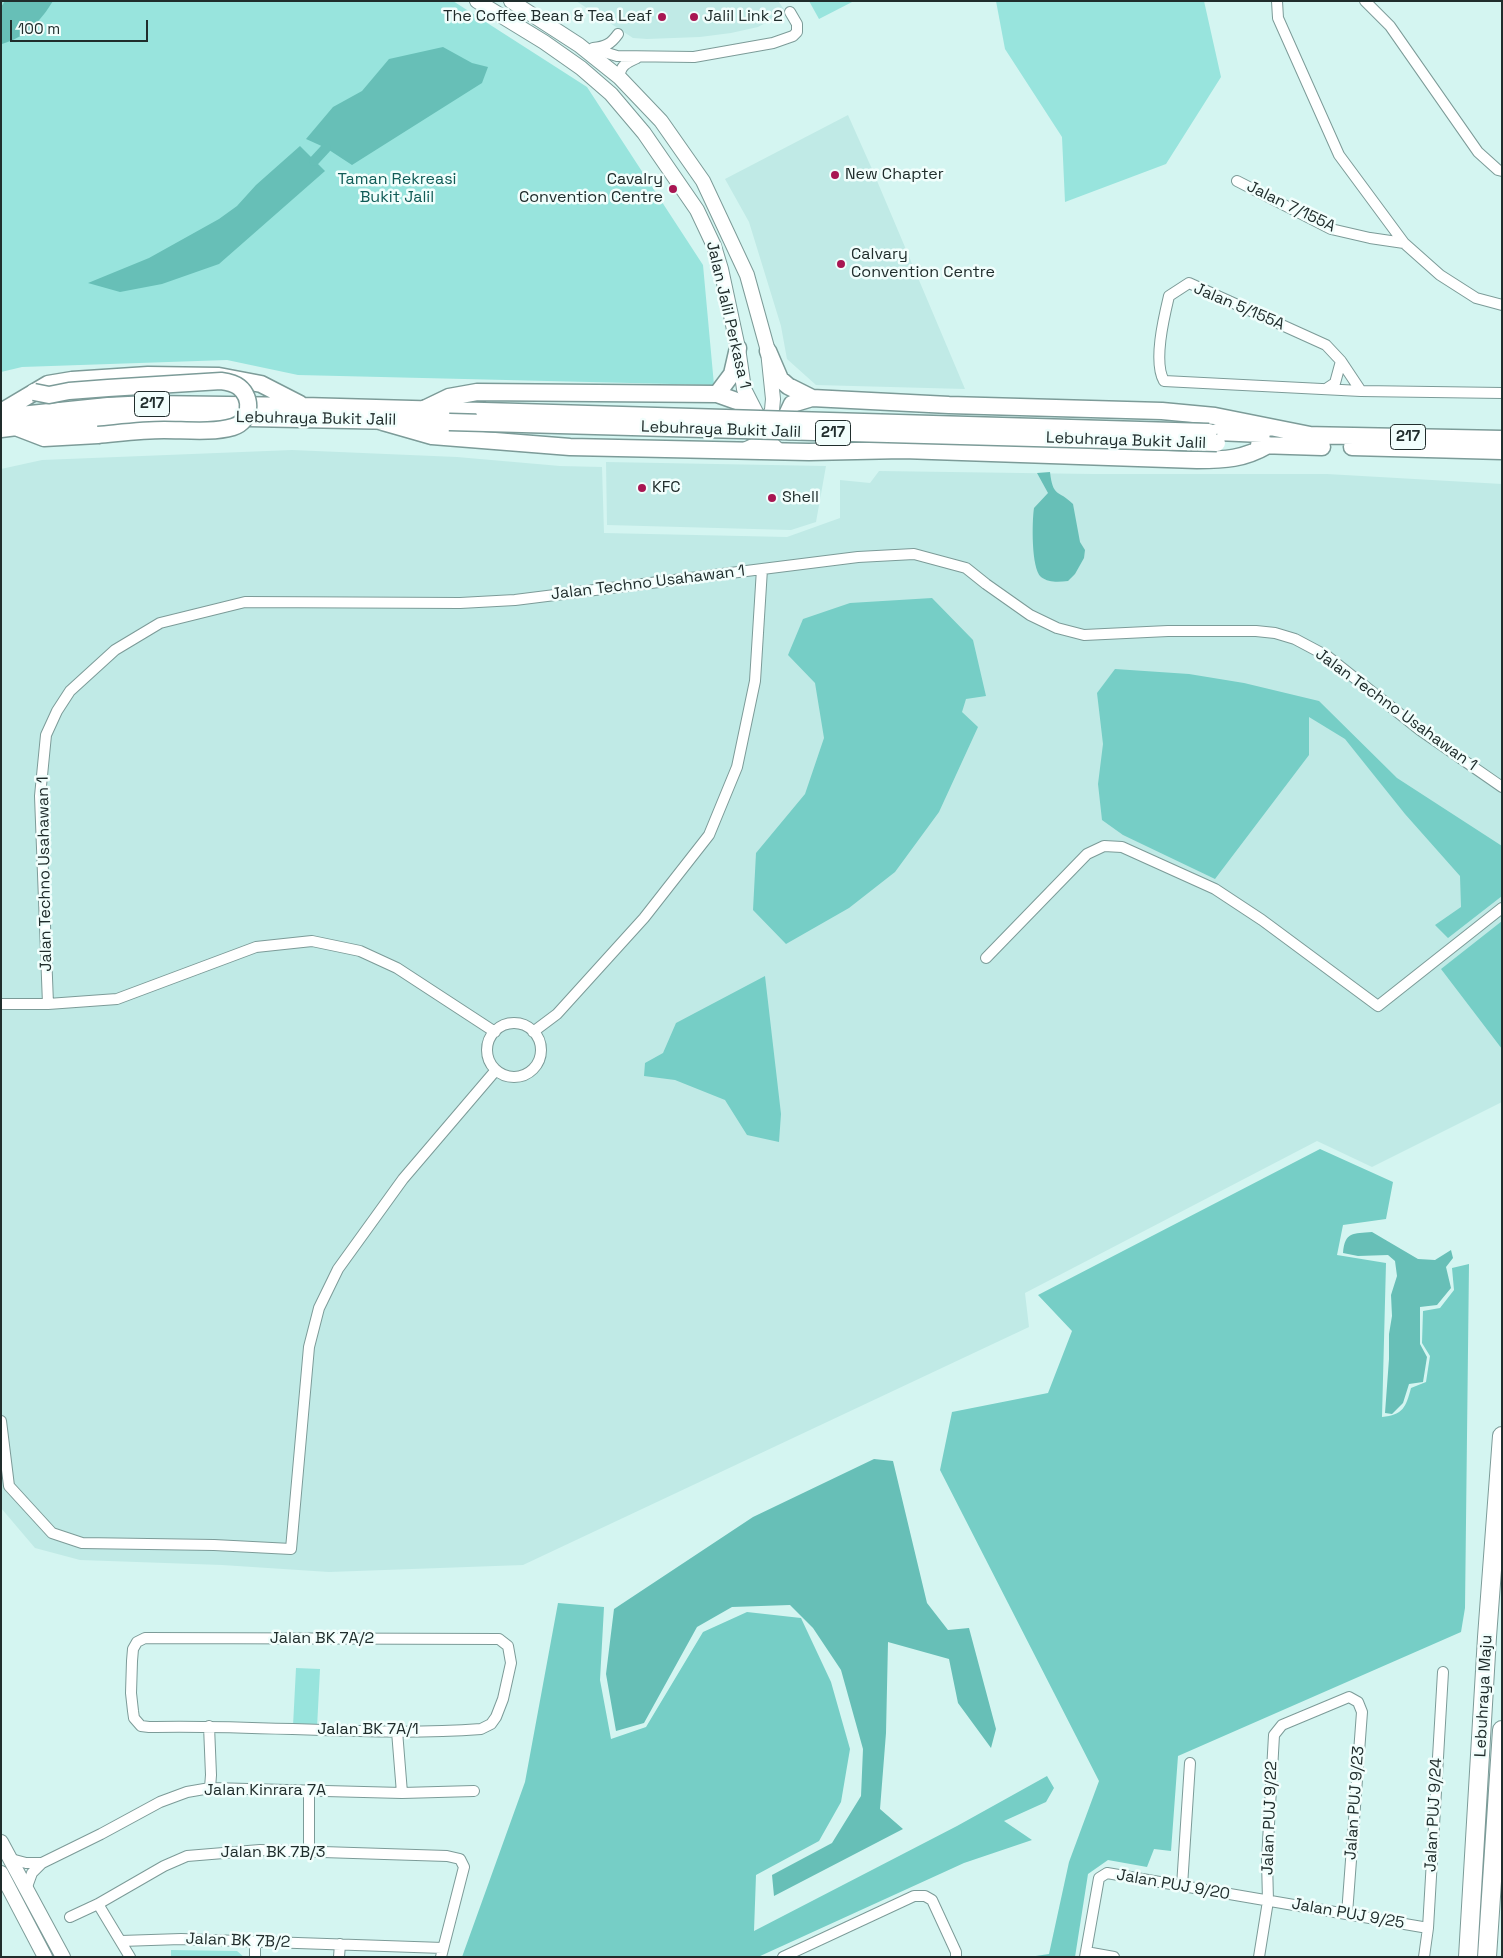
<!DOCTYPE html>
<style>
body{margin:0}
#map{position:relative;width:1503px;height:1958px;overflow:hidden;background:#d4f5f1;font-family:"Space Grotesk",sans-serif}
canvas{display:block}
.frame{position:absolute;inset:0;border:2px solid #202d2c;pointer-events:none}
.scale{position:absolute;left:10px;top:20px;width:138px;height:22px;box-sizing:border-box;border:2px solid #202d2c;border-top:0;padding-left:6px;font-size:15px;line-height:18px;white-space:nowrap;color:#202d2c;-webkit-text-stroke:4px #f1fefc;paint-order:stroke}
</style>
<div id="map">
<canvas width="1503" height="1958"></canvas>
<div class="frame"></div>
<div class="scale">100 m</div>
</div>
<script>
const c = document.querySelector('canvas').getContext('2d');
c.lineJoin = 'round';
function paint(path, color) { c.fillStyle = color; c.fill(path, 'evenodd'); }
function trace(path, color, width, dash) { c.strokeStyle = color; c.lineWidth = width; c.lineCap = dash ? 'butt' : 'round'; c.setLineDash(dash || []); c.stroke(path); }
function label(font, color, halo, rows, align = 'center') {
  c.font = font + ' "Space Grotesk",sans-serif'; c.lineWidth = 5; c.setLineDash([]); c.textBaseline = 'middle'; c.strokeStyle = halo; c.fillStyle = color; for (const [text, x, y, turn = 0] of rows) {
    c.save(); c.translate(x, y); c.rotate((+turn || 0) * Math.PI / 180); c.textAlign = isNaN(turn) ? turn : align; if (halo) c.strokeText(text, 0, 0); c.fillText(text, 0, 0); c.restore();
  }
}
paint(new Path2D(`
 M576,1H778L786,12L758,27L731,33L700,37L647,39L633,38Z
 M848,115L872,169L965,389L816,385L787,359L781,326L749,222L725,179Z
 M292,450L457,457L560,466L602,467L604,533L787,537L840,518V480L870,483L879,471L1093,474H1327L1502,484V1102L1372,1167L1317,1141L1025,1293L1029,1327L523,1565L329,1572L222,1565L80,1560L35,1548L1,1508V469L42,460Z
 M606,462L826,466L816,522L791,530L607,525Z`), '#c0eae6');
paint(new Path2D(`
 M1,1H453L587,87L703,265L714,385L298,375L227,360L22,367L1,372Z
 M809,1H854L819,19Z
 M996,1H1204L1221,77L1166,164L1065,202L1062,137L1005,49Z
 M296,1668L320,1669L317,1728L293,1726Z
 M171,1950L237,1951L244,1957H171Z`), '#98e4dd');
paint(new Path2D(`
 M932,598L973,640L986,696L966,699L962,712L978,727L939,812L895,872L849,908L786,944L753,910L756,853L805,794L824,738L815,683L788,655L803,619L850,603Z
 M1115,669L1189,674L1244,683L1319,701L1397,778L1502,846V896L1448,938L1435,925L1461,907L1460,876L1405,814L1345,739L1309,717V755L1215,879L1123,835L1102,820L1098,784L1103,744L1097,693Z
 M1502,921V1049L1441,969Z
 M765,976L781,1114L779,1142L747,1135L725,1100L675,1080L644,1076L645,1063L663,1053L676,1023Z
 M1320,1149L1393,1182L1386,1219L1343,1225L1337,1255L1386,1263L1382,1417C1403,1415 1406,1407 1411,1388L1426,1382L1430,1356L1422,1343L1423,1311L1440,1308L1454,1290L1452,1268L1469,1264L1465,1608L1461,1632L1178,1756L1171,1851L1154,1849L1147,1867L1108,1860L1088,1874L1075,1957H1029L1049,1954L1069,1862L1099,1781L940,1470L952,1412L1048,1393L1072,1331L1038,1295Z
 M558,1603L604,1607L600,1680L611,1739L646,1727L703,1632L747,1612L801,1618L831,1682L850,1749L841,1802L819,1841L756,1875L754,1931L957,1826L1047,1776L1054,1788L1046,1802L1004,1821L1032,1840L964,1863L758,1957H462L525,1782Z`), '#76cec6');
paint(new Path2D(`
 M5,1H53C40,22 26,37 2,44L1,7Z
 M443,47L472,63L488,67L482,83L352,165L326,148L306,139L333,107L362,91L389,59Z
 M300,146L325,171L219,264L162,284L120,292L88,283L149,258L219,219L237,206L256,185Z
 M1050,472C1053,498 1058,489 1073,504L1080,542L1085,550L1084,558L1075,574L1068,581C1059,582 1049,583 1041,577C1031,568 1032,521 1034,508L1048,493L1037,473Z
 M1372,1232L1418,1259L1435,1260L1451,1250L1453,1258L1446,1267L1451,1288L1437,1305L1420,1307V1344L1427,1357L1423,1382L1409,1384L1403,1403L1392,1414L1385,1413L1389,1359V1334L1392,1316L1391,1295L1397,1276L1395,1261L1388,1255L1358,1256L1343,1253C1345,1231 1353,1234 1372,1232Z
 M874,1459L893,1461L927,1603L948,1630L969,1628L996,1729L991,1748L958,1703L949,1659L888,1642L886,1733L880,1809L903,1829L774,1896L772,1875L832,1843L861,1796L863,1749L841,1670L813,1628L790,1605L732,1607L697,1627L644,1723L616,1731L606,1674L614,1609L753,1517Z`), '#67bfb7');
trace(new Path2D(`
 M314,161L326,148`), '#67bfb7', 10);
const minor = new Path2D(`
 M1277,1L1278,18L1339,155L1404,243L1440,275L1476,298L1502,305
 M1365,1L1390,26L1478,152L1498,170L1502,171
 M593,48C605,47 611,44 618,34
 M594,49L617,56L694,57L773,43L793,36L797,32V24L790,12
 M619,77C621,65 626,63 637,58
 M1237,181L1331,229L1370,238L1404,243
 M1326,389L1335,383L1341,361
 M1361,391L1341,361L1326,345L1189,283L1169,296C1164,317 1153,362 1164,381L1361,391L1502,393
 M986,958L1087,854L1104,846L1122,847L1215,889L1262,920L1378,1006L1502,908
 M1,1004H48L117,999L256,947L312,941L360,951L397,968L495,1032
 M48,1004L40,796L46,735L57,711L70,691L115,650L160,623L245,602L460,603L515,600L858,557L914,554L966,568L986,584L1030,615L1057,628L1084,635L1168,631H1256L1275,633L1295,639L1327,656L1420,730L1502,787
 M487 1050a27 27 0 1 1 54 0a27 27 0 1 1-54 0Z
 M533,1032L557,1014L644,918L709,835L737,767L755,681L762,569
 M1,1421L9,1486L52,1533L82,1543L214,1545L291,1549L309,1347L319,1308L338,1269L403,1179L496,1070
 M145,1638L499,1639L508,1646L511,1663L503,1699L496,1717L491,1724L481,1729C370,1737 260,1724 149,1727L141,1726L134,1718L133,1711L131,1693L132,1661L133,1649L137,1642Z
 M209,1726L211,1775L210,1788
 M397,1731L402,1793
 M309,1853V1790
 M11,1859L26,1863H42
 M1182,1886L1190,1763
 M27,1890L28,1884L32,1873L42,1863L101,1834L160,1802L187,1792L210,1788L402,1793L474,1791
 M98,1904L130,1957
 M70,1917L98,1904L164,1866L187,1856L260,1850L447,1856L460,1859L464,1867L441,1957
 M121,1941L181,1939L443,1948
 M1086,1952L1114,1957
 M255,1957V1942
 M339,1957L340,1944
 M783,1957L914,1896H925L932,1900L956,1952V1957
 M1085,1957L1099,1878L1107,1873L1428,1928
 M1259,1957L1268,1901L1267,1860L1274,1735L1282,1725L1349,1697L1358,1702L1362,1712L1347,1914
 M1424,1957L1428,1928L1443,1672`);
const secondary = new Path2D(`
 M477,1L544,42L581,68L611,94L644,133L697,210L714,246L721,269L738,348L744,389L772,444L780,452
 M511,1L579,45L619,77L661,121L703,181L747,275L768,351L773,399L772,410L757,444L744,450
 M1,1842L63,1957
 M1,1873L45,1957`);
const trunk = new Path2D(`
 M768,351L780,379L788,386L812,398L949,405L1162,411L1215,416L1315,436
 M717,394L732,374L738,348
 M424,409L449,397L477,392L717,394L745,404L754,418L750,431
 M1,412L48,384L72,380L148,375L219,376L261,384L300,404
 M1,417L108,406L149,404L304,406L484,411
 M376,420L432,436L570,447L809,452L903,450L1197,460C1225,460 1244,459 1268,445
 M18,428L44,438L98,435
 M1,429L56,422L148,416L449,422
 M789,431L785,419L792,404L812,398
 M1217,432L1262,434
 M1304,435L1502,439
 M1259,445L1322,447
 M1352,447L1502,451`);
const motorway = new Path2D(`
 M1468,1957L1487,1637L1502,1436
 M1487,1957L1502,1730`);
trace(minor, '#7c9b98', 12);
trace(secondary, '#7c9b98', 16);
trace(trunk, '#7c9b98', 19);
trace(motorway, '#7c9b98', 20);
trace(minor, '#fff', 10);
trace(secondary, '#fff', 14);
trace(trunk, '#fff', 16);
trace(motorway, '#fff', 18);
const trunkBridge = new Path2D(`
 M34,392L49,395L69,391L108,388L221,381C228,382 234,383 239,387C253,398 251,422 233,427C212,433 186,430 164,430C142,430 120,433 98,435
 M484,411L1209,432
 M449,422L1217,443`);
trace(trunkBridge, '#7c9b98', 19, []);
trace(trunkBridge, '#fff', 16);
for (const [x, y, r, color] of [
 [662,17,5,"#a81652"],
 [694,17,5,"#a81652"],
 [835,175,5,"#a81652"],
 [673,189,5,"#a81652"],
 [841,264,5,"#a81652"],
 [642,488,5,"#a81652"],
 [772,498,5,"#a81652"]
]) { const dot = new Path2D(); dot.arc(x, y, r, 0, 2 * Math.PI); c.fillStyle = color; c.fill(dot); trace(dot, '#f1fefc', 2); }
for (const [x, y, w] of [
 [152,404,35],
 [833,433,35],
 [1408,437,35]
]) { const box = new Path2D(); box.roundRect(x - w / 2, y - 12.5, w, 25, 4); c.fillStyle = '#f1fefc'; c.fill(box); trace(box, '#202d2c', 1); }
label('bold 15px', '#202d2c', null, [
 ["217",152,404],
 ["217",833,433],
 ["217",1408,437]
]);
label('16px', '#202d2c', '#f1fefc', [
 ["The Coffee Bean & Tea Leaf",652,17,"right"],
 ["Jalil Link 2",704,17],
 ["New Chapter",845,175],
 ["Cavalry",663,180,"right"],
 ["Convention Centre",663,198,"right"],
 ["Calvary",851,255],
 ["Convention Centre",851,273],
 ["KFC",652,488],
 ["Shell",782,498]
], 'left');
label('16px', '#105c57', '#f1fefc', [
 ["Taman Rekreasi",397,180],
 ["Bukit Jalil",397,198]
]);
label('16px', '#202d2c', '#f1fefc', [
 ["Jalan 7/155A",1291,207,26],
 ["Jalan 5/155A",1239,307,23],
 ["Jalan Jalil Perkasa 1",728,315,77],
 ["Lebuhraya Bukit Jalil",316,419,1],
 ["Lebuhraya Bukit Jalil",721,430,2],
 ["Lebuhraya Bukit Jalil",1126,441,2],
 ["Jalan Techno Usahawan 1",648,583,-7],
 ["Jalan Techno Usahawan 1",1396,710,36],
 ["Jalan Techno Usahawan 1",45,874,-91],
 ["Jalan BK 7A/2",322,1639],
 ["Lebuhraya Maju",1484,1696,-87],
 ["Jalan BK 7A/1",368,1730],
 ["Jalan Kinrara 7A",265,1791],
 ["Jalan PUJ 9/23",1355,1803,-86],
 ["Jalan PUJ 9/24",1434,1815,-87],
 ["Jalan PUJ 9/22",1270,1818,-88],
 ["Jalan BK 7B/3",273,1853],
 ["Jalan PUJ 9/20",1173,1885,10],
 ["Jalan PUJ 9/25",1348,1914,10],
 ["Jalan BK 7B/2",238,1941,2]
]);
</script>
